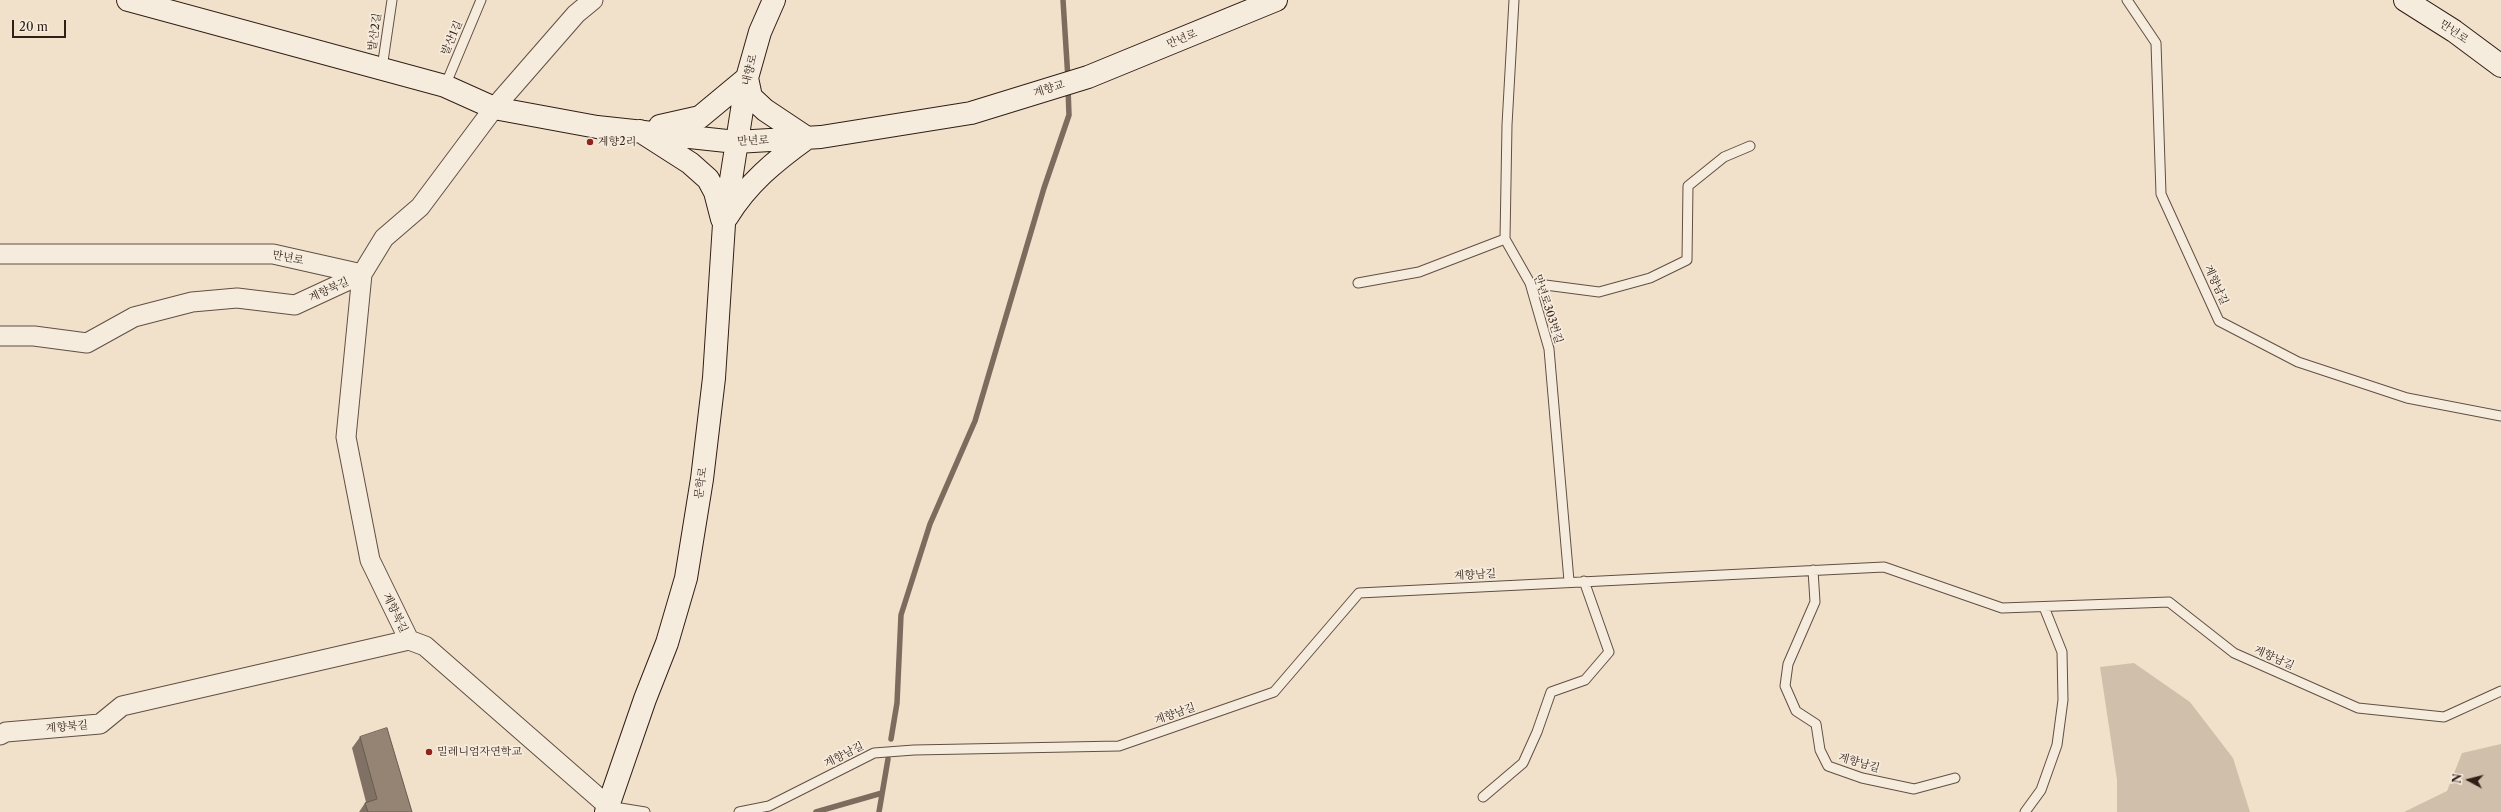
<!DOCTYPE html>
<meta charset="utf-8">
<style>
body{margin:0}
#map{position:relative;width:2501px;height:812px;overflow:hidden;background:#f1e1ca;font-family:"Libre Caslon Text",serif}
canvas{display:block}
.north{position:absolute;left:2449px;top:760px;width:40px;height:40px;-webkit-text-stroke:3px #f6ecdd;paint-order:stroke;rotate:277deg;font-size:11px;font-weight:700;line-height:16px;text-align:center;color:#311e16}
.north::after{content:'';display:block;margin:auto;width:14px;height:18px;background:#311e16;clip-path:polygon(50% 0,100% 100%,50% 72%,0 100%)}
.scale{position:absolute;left:12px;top:20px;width:54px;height:18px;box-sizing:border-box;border:2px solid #311e16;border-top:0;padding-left:5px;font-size:12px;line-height:14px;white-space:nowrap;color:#311e16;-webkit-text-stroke:3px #f6ecdd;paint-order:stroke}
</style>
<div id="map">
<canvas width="2501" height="812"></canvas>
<div class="north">N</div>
<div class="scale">20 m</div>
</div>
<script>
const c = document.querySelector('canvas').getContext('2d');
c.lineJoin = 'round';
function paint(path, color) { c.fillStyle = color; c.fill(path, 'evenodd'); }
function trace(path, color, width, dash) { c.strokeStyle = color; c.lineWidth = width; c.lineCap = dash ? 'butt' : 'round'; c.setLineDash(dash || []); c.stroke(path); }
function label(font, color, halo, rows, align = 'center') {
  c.font = font + ' "Libre Caslon Text","Noto Serif KR",serif'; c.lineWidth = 3.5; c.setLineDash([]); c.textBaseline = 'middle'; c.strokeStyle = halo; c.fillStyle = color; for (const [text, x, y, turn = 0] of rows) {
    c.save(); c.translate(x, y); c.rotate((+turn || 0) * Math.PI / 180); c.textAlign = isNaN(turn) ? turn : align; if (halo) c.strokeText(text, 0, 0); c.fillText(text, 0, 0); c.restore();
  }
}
paint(new Path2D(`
 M2134,663L2190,702L2233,758L2250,812H2117V780L2100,667Z
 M2501,744V812H2404L2447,791L2462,753Z`), '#d0c0ab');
trace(new Path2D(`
 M1063,0L1068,79
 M891,739L897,703L901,615L930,524L975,421L1044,188L1069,115L1068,88
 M816,812L882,793
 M879,812L888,759`), '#7d6b5d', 5.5);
const lane = new Path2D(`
 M1514,0L1507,125L1505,239L1530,283L1549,349L1569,581
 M2127,0L2156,43L2161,194L2219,321L2298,362L2407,398L2501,416
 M382,68L392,0
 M445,86L481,0
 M1358,283L1419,272L1505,239
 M1530,283L1599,292L1650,278L1687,260L1688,186L1724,157L1750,146
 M1813,570L1815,602L1788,664L1785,686L1796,711L1816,724L1820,750L1828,766L1862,778L1914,789L1955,778
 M1483,797L1523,763L1537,732L1551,692L1585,680L1609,652L1584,581
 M608,806L645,812
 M739,812L769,806L874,753L914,750L1119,746L1274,692L1359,593L1884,567L2002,608L2169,602L2234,653L2358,708L2444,717L2501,691
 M2025,812L2041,790L2057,745L2063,700L2062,652L2044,607`);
const street = new Path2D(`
 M0,254H273L362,274L384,238L420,207L494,108L576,14L593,0
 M0,336H34L87,343L134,317L192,302L237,298L295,305L362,274L346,437L370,560L409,640
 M0,735L6,732L100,724L122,706L409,640L425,646L608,806`);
const secondary = new Path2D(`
 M128,0L445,86L494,108L597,127L736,142L821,137L971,113L1088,77L1276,0
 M2405,0L2454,31L2501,66
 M660,126L700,117L747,78L751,97L765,110L807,138C775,161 748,183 727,217
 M640,131L690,163L708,179L715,192L722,219
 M606,812L645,699L667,643L686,578L702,479L714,378L724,224L747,78L760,32L774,0`);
trace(lane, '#614f43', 11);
trace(street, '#614f43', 21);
trace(secondary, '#311e16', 24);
trace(lane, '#f6ecdd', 9);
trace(street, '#f6ecdd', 19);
trace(secondary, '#f6ecdd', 22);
paint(new Path2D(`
 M360,737L412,812H359L365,803L366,802L352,748Z`), '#807164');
const building = new Path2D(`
 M387,728L412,812H368L365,803L377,799L360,737Z`);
paint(building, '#958374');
trace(building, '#685c51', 1);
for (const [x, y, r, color] of [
 [590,142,4,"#8f2418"],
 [429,752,4,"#8f2418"]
]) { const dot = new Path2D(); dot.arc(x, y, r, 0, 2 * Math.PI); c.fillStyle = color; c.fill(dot); trace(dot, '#f6ecdd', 1.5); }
label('11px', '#311e16', '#f6ecdd', [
 ["발산2길",375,32,-82],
 ["만년로",2454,32,35],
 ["발산1길",452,38,-67],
 ["만년로",1182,39,-22],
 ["내향로",750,70,-76],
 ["계향교",1049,89,-17],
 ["만년로",753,141,-2],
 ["만년로",288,258,11],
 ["계향남길",2216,285,65],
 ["계향북길",329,290,-25],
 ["만년로303번길",1548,309,72],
 ["문학로",701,483,-82],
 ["계향남길",1475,575,-3],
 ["계향북길",395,613,64],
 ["계향남길",2274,658,24],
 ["계향남길",1175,714,-19],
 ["계향북길",67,727,-5],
 ["계향남길",844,755,-27],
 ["계향남길",1859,763,16]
]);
label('11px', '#311e16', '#f6ecdd', [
 ["계향2리",598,142],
 ["밀레니엄자연학교",437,752]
], 'left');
</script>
